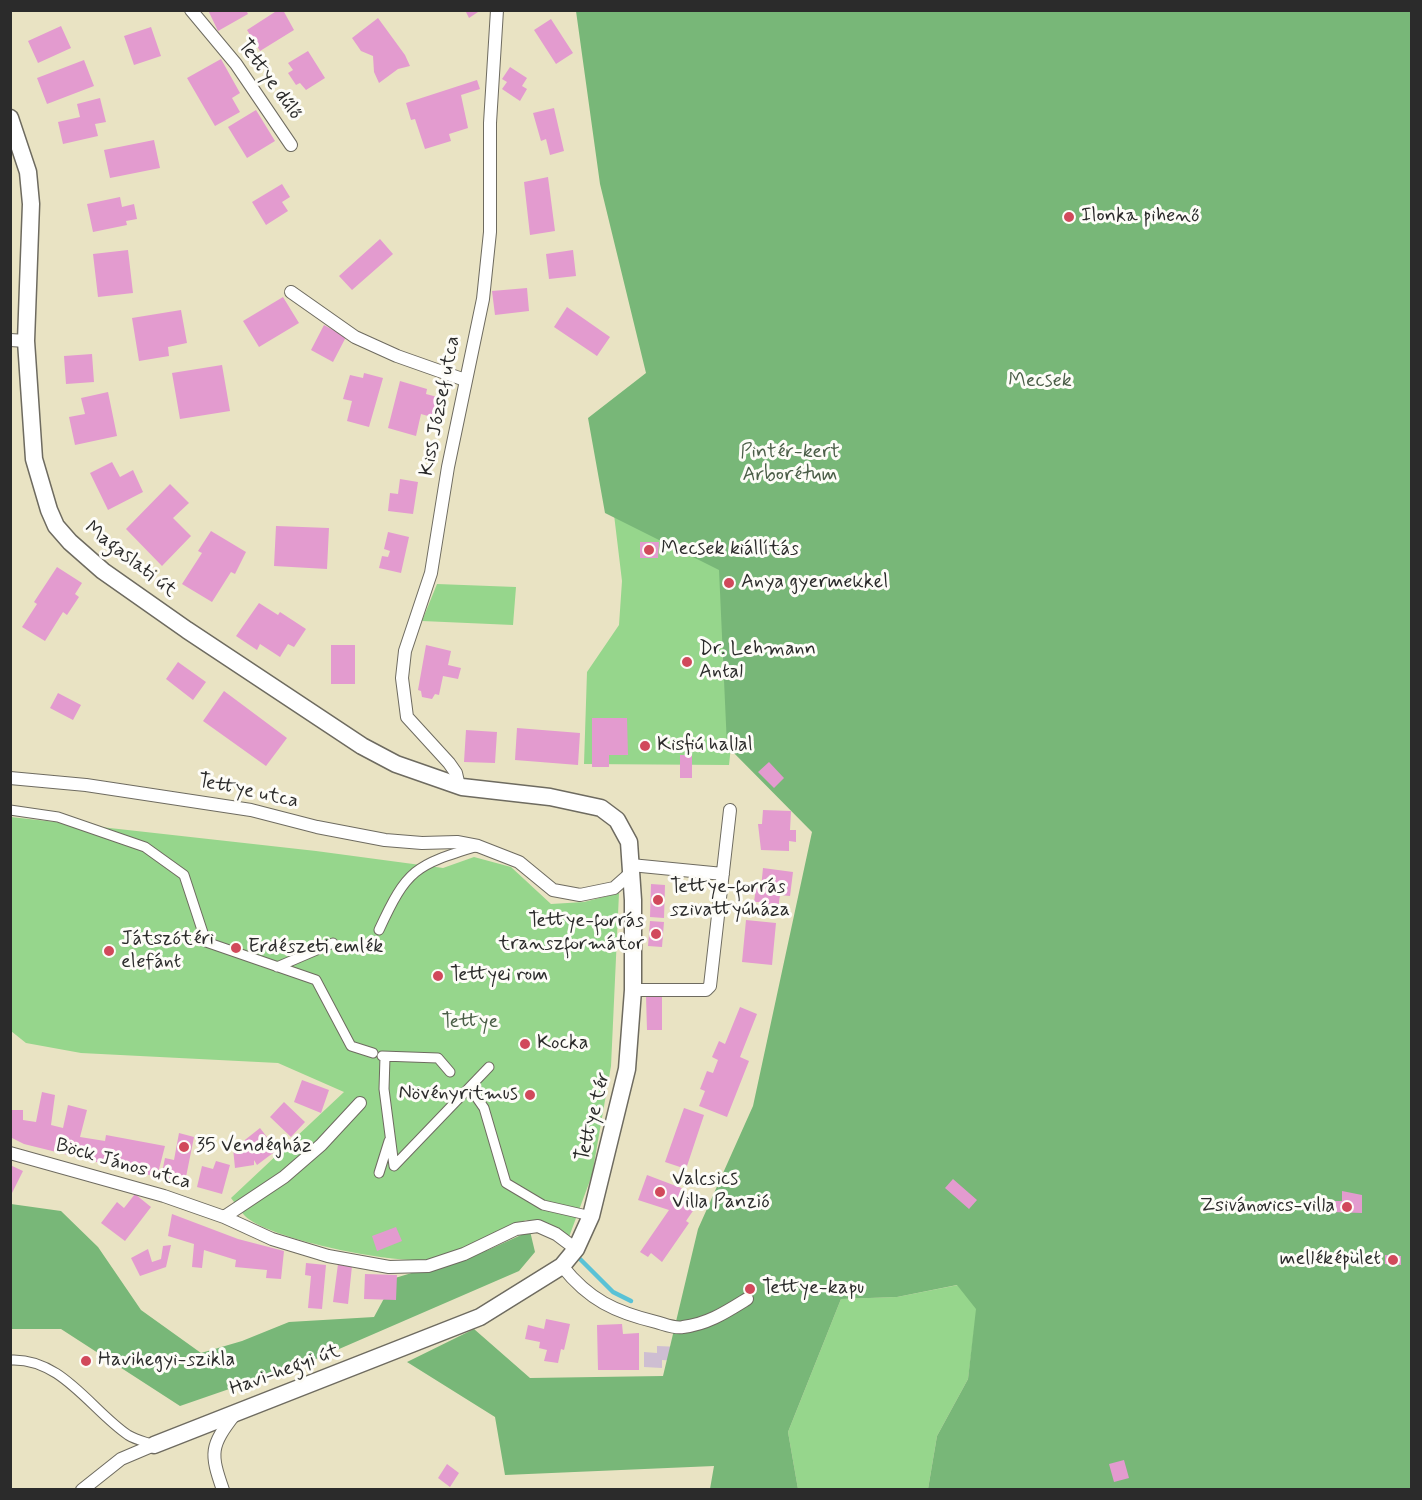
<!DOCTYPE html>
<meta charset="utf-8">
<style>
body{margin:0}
#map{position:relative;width:1422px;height:1500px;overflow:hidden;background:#e9e3c3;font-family:Mynerve,sans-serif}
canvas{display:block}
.frame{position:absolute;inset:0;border:12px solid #2b2b2b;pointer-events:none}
</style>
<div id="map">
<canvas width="1422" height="1500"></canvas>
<div class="frame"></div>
</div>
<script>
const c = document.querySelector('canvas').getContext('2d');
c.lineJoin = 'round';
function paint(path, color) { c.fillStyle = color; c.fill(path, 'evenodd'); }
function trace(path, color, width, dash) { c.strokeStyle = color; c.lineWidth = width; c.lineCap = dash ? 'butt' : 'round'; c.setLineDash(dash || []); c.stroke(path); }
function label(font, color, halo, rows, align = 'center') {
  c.font = font + ' Mynerve,sans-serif'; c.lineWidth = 6; c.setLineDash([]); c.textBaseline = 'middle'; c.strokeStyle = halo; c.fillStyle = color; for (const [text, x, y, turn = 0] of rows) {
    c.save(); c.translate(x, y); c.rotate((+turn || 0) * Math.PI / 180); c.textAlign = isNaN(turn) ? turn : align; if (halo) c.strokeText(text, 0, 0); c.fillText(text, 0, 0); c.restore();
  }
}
paint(new Path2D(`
 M657,1346L681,1347V1361L662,1360V1368L644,1367V1352L657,1353Z`), '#cebed2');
paint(new Path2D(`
 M747,332L744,627L729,765L584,764L587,672L619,625L622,581L602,415Z
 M437,584L516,587L513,625L422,621Z
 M11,817L316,851L443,868L474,857L511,867L551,904L584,902L619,893L611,1066L592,1175L569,1237L526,1220C497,1232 462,1252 432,1259C399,1266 268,1239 245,1216C240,1211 236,1204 231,1198L344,1092L278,1063L81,1053L26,1043L11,1031Z
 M958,1285L977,1308L968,1379L937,1436L928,1489H798L788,1432L841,1299L897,1297Z`), '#96d68c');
paint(new Path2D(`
 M576,11H1411V1489H928L937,1436L968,1379L976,1309L957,1285L897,1297L841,1299L788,1432L798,1489H710L714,1466L505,1475L495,1417L407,1362L474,1329L530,1378L663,1376L698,1229L753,1106L812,832L727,746L719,570L605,513L588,418L646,373L600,184Z
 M11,1204L61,1211L98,1247L141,1310L201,1353L242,1341L289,1322L374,1317L395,1278L488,1250L530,1231L535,1252L519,1271L316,1359L180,1406L61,1329H11Z`), '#78b778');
trace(new Path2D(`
 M576,1255L613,1292L631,1301`), '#59c2d6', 4.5);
paint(new Path2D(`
 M208,10H246L248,14L218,31Z
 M278,10H283L294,30L260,51L247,30Z
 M465,10H481L469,18Z
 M378,18L405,55L410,66L398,69L379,83L374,72L373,56L361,51L352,38Z
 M551,19L573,53L556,64L534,30Z
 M61,26L71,48L38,63L28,41Z
 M151,27L161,56L134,65L124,36Z
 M308,51L325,78L306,90L300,83L296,85L288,73L293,70L288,63Z
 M221,59L240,93L232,98L240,112L215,126L187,78Z
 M84,60L94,86L47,104L37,78Z
 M510,67L527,78L522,86L527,89L520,101L502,89L507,82L502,79Z
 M477,80L480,89L461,95L468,128L449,134L451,141L425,149L415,119L411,120L406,103Z
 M100,98L106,122L95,124L98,136L63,144L58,122L80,117L77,104Z
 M554,108L564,151L550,155L546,139L541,141L533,113Z
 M256,110L275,141L247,158L228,127Z
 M154,140L160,168L110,178L104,150Z
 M548,177L555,231L530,235L524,182Z
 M282,184L290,197L282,202L288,211L266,225L252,202Z
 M120,197L122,207L134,204L137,219L126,221L127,225L93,232L87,204Z
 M380,239L393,254L352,290L339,276Z
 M128,250L133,293L98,297L93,254Z
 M573,250L576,276L549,279L546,254Z
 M527,288L529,311L495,315L492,291Z
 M283,297L299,323L259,347L243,321Z
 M567,307L610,337L597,356L554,327Z
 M181,310L187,343L168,347L169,356L139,361L132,318Z
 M324,325L346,337L333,362L311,350Z
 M92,354L94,382L66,384L64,356Z
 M222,365L230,411L180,419L172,373Z
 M364,373L383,378L369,427L347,421L352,401L343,399L350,375L363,378Z
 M400,381L427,389L426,394L441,398L435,418L421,414L416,436L388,428Z
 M108,392L117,436L75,445L69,417L85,414L81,398Z
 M112,462L120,477L133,470L143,492L108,510L90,473Z
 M400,479L418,482L413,514L388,511L390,493L398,494Z
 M170,484L189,503L173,518L191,536L162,566L126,529Z
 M276,526L329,528L327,569L274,566Z
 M211,531L246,552L235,574L231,572L212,602L182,584L202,553L198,551Z
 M388,532L409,537L401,573L379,568L382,556L388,557L390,551L384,549Z
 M640,542H659L658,558H640Z
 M57,567L82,583L75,594L79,597L67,615L63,612L45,641L22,627L37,604L34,602Z
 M259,603L278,615L280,612L306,629L294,647L288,644L280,657L260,644L257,650L236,636Z
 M331,645H355V684H331Z
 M426,645L451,651L448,665L461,668L458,679L443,676L439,695L435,694L432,699L422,697L421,691L418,690Z
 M178,662L206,682L193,700L166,679Z
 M224,691L287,738L266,766L203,721Z
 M58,693L81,705L73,720L50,708Z
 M592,718H627L628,755H609V767H592Z
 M517,728L580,733L578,765L515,760Z
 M466,730L497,732L495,763L464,762Z
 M680,755H692V778H680Z
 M769,762L784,778L774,788L758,772Z
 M763,810L791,811L790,830H796V842L789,841V851L761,850L758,824H762Z
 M763,868L793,872L790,896L780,895L777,916L758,914L759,902H754L756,888H761Z
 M651,884L665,885L664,918L650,917Z
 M746,920L776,923L772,965L742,962Z
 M650,921L664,922L662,947L648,946Z
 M646,996H662V1030H647Z
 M740,1007L757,1014L740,1057L749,1061L727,1117L699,1106L705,1091L700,1089L707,1071L713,1073L718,1060L712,1057L719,1041L725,1044Z
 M302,1080L329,1090L321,1113L294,1102Z
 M42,1092L55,1095L51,1125L63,1128L68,1105L87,1110L80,1137L105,1141L106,1135L165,1146L157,1177L24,1144L10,1137V1110H23V1120L36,1122Z
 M284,1102L305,1122L291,1137L270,1117Z
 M684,1108L704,1115L686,1169L665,1162Z
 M260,1128L277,1150L257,1165L254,1160V1165L235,1168L233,1148L243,1146L241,1143Z
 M179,1133L194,1137L185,1182L161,1177L165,1158L174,1160Z
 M216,1161L230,1165L222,1194L197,1187L202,1166L213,1169Z
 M10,1165L23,1171L10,1197Z
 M647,1175L684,1189L682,1195L697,1205L686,1221L689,1223L662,1262L651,1253L648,1257L640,1252L669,1210L638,1200Z
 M953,1179L977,1200L969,1209L945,1188Z
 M1342,1191L1362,1195V1213L1332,1212V1201H1342Z
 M135,1194L151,1207L125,1241L101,1223L117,1202L124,1208Z
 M172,1214L238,1239L284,1251L281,1279L266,1278L267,1270L235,1267L236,1260L204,1250L202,1268L192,1267L194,1244L168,1236Z
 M396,1227L402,1241L377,1251L372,1236Z
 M171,1245L166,1267L140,1276L131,1258L148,1249L152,1262L161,1259L163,1246Z
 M1385,1255L1401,1256V1265L1385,1264Z
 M306,1263L326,1265L322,1309L308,1308L311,1276L305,1275Z
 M338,1264L352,1266L348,1304L333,1302Z
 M365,1274L397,1275L396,1300L364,1299Z
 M546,1319L570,1324L564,1350L561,1349L558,1363L544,1361L547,1350L539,1348L540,1342L525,1339L528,1325L544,1329Z
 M622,1324L623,1334L639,1333V1370H598L597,1325Z
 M1124,1460L1129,1478L1114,1482L1109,1464Z
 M447,1464L459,1473L450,1487L438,1478Z`), '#e39bcf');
const pedestrian = new Path2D(`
 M10,810L58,817L145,847L184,875L206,942L316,980L351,1046L373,1053
 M379,930C407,869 415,865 478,846
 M277,967L333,943
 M382,1056L438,1058L450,1072
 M385,1057L384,1089L394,1166L489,1067
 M470,1088L484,1108L506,1183L543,1205L591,1216
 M379,1173L389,1141
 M10,1360C61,1357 91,1410 128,1435C136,1440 146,1442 154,1445`);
const minor = new Path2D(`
 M191,10L236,64L291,145
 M291,292L355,337L397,356L465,380
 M10,340L26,341
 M10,778L86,785L251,810L317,827L385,840L422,843L457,842L478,846L519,862L553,890L580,895L614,888L632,872
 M459,786L456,773L449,763L407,717L402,678L405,651L431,573L448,467L483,299L490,232V123L497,10
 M631,865L723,874
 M633,990H706L710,986L730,810
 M10,1153L164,1196L224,1217L272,1239L328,1256L389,1267L428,1266L464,1254L516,1229L538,1226L556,1234L576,1249
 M224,1217L284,1177L321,1145L360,1103
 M562,1266C589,1300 615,1312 656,1322C664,1324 675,1329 683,1327C708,1324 726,1312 747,1299
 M82,1490L121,1459L154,1445
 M223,1490C210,1453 210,1446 235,1414`);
const tertiary = new Path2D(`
 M10,118L28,172L31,204L26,341L34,459L49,510L56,526L70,542L103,571L187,630L362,746L396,764L462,787L550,797L601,808L617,820L629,842L633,900V990L627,1069L591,1216L576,1249L562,1266L480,1317L154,1445`);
trace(pedestrian, '#6e6b60', 11);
trace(minor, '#6e6b60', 14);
trace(tertiary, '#6e6b60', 19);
trace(pedestrian, '#fff', 9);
trace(minor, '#fff', 12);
trace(tertiary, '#fff', 16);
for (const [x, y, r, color] of [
 [1069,217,6,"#d1495b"],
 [649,550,6,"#d1495b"],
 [729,583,6,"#d1495b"],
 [687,662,6,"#d1495b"],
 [645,746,6,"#d1495b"],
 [658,900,6,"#d1495b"],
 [656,934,6,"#d1495b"],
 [236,948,6,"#d1495b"],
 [109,951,6,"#d1495b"],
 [438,976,6,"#d1495b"],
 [525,1044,6,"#d1495b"],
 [530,1095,6,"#d1495b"],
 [184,1147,6,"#d1495b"],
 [660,1192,6,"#d1495b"],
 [1347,1207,6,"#d1495b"],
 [1393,1260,6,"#d1495b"],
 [750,1289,6,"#d1495b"],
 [86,1361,6,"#d1495b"]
]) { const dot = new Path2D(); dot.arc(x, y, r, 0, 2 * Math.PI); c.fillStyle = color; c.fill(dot); trace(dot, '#fdfcf7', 2); }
label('20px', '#2b2b2b', '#fdfcf7', [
 ["Tettye dűlő",269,80,54],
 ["Kiss József utca",441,406,-79],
 ["Magaslati út",130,560,38],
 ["Tettye utca",248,792,12],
 ["Tettye tér",594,1117,-76],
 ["Böck János utca",123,1165,16],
 ["Havi-hegyi út",285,1371,-20]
]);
label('20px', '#2b2b2b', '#fdfcf7', [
 ["Ilonka pihenő",1081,217],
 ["Mecsek kiállítás",661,550],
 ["Anya gyermekkel",741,583],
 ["Dr. Lehmann",699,650],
 ["Antal",699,673],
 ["Kisfiú hallal",657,746],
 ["Tettye-forrás",670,888],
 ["szivattyúháza",670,911],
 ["Tettye-forrás",644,922,"right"],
 ["transzformátor",644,945,"right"],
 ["Játszótéri",121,940],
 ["elefánt",121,963],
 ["Erdészeti emlék",248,948],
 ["Tettyei rom",450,976],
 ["Kocka",537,1044],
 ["Növényritmus",518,1095,"right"],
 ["35 Vendégház",196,1147],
 ["Valcsics",672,1180],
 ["Villa Panzió",672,1203],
 ["Zsivánovics-villa",1335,1207,"right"],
 ["melléképület",1381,1260,"right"],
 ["Tettye-kapu",762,1289],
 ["Havihegyi-szikla",98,1361]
], 'left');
label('20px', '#4b5e48', '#fdfcf7', [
 ["Mecsek",1040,382],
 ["Pintér-kert",790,453],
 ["Arborétum",790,476],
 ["Tettye",470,1023]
]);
</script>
